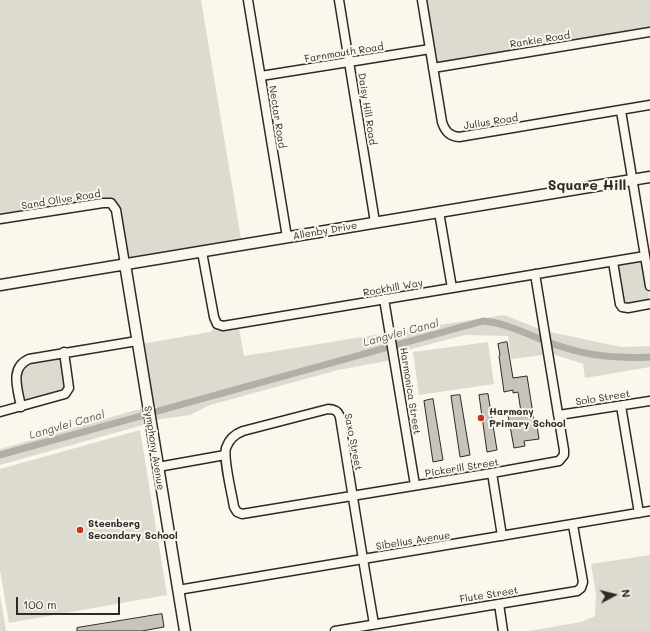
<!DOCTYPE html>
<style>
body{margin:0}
#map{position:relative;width:650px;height:631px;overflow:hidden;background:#fbf7ec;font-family:Mali,sans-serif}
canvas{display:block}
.north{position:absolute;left:594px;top:575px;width:40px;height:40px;-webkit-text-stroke:3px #fbf7ec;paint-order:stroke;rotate:83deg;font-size:11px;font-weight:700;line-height:16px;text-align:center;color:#2b2b2b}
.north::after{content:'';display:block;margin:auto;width:14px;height:18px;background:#2b2b2b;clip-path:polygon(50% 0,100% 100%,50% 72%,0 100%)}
.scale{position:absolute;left:16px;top:597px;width:104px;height:18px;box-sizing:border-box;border:2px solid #2b2b2b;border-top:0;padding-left:5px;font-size:12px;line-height:14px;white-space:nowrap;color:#2b2b2b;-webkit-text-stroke:3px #fbf7ec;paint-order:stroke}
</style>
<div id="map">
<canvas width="650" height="631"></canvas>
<div class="north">N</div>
<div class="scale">100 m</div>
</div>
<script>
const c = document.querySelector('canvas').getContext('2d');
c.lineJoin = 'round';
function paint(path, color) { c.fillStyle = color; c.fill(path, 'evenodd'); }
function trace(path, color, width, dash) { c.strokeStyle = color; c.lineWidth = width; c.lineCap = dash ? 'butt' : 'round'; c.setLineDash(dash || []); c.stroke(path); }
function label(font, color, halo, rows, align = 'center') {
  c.font = font + ' Mali,sans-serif'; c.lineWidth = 4; c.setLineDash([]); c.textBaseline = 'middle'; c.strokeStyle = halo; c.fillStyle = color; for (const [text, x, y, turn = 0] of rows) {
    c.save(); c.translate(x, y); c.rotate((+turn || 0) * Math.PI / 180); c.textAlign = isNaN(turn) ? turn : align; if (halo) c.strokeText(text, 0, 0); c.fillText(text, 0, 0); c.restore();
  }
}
paint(new Path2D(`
 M0,0H201L242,245L125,264L111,203L0,219Z
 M425,0H650V29L441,63L438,62L434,57Z
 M638,260L644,265L649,297C646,305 636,304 628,305L622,301L617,266L621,263Z
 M504,315L540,329L543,348H542L543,355L511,359L508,336L465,335L396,353L393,332Z
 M216,327L224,329L239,328L244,356L387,333L392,360L338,370L210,405L190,415L155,420L142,344L210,332Z
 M550,332L621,347L650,346V367L585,378L583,364L553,354Z
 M488,342L494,384L419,395L413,352Z
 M59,358L61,361L66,387L65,390L27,401L23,399L18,377L24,363Z
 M143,408L145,424L143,425L0,465V449Z
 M140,430L167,595L9,623L0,570V469Z
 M650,555V631H528L581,622L595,616L596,594L591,564Z
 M0,595L6,631H0Z`), '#dddad0');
trace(new Path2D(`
 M158,411L483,321C509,323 534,338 559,346C588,356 619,359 650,357
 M0,455L141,416`), '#b1afa7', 7);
const building = new Path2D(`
 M507,342L513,378L527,376L534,420L536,419L539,439L524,441L525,446L514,448L508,415L521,412L518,392L513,393V390L504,392L499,356L500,355L498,344Z
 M488,394L497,450L487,452L479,395Z
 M460,395L470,455L460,457L451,396Z
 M433,399L443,460L433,462L424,401Z
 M162,614L164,627L142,631H77V628Z`);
paint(building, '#c7c4bc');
trace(building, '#2b2b2b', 1);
const minor = new Path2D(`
 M248,0L287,237
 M339,0L375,222
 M422,0L442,122C445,131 449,136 459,137L650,105
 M433,68L650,32
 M261,76L430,49
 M621,111L650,286
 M439,212L452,288
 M0,219L103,203H111L116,210L125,264
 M202,252L214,317L217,324L223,326L645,256
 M613,262L620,304L622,307L628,308L650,304
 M384,299L415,485
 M621,406L639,513
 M21,407C18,389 9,368 29,359L137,341
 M0,412L65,394L69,388L64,352
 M559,415L650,401
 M158,467L225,455
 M492,473L502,536
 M178,590L650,511
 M499,604L503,631
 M374,624C362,555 351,486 340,417C338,411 335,409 328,409L243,431C235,434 229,439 226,448C223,459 232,494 234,507L237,512L242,514L492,473L559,461L564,455V450L535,274
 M335,631L577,591L581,588L583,582L573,525`);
const tertiary = new Path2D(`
 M125,264L185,631
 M0,285L650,177`);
trace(minor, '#2b2b2b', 11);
trace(tertiary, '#2b2b2b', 13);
trace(minor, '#fbf7ec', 8);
trace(tertiary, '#fbf7ec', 10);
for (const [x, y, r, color] of [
 [481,418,4,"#c8321e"],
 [80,530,4,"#c8321e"]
]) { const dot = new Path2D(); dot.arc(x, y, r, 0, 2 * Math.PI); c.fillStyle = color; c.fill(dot); trace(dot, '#fbf7ec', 1.5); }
label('10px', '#2b2b2b', '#fbf7ec', [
 ["Rankie Road",540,40,-9],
 ["Farnmouth Road",344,53,-9],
 ["Daisy Hill Road",367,109,81],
 ["Nectar Road",277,117,81],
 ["Julius Road",491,122,-9],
 ["Sand Olive Road",61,200,-9],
 ["Allenby Drive",325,231,-10],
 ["Rockhill Way",393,288,-10],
 ["Harmonica Street",410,391,81],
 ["Solo Street",603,398,-9],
 ["Saxo Street",353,442,79],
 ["Symphony Avenue",154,448,81],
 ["Pickerill Street",462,468,-9],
 ["Sibelius Avenue",413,541,-9],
 ["Flute Street",489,595,-9]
]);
label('bold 10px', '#2b2b2b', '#fbf7ec', [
 ["Harmony",489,412],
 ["Primary School",489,424],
 ["Steenberg",88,524],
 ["Secondary School",88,536]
], 'left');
label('italic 11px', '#5a5956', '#fbf7ec', [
 ["Langvlei Canal",401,333,-15],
 ["Langvlei Canal",67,425,-16]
]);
label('bold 14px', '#2b2b2b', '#fbf7ec', [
 ["Square Hill",587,186]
]);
</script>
